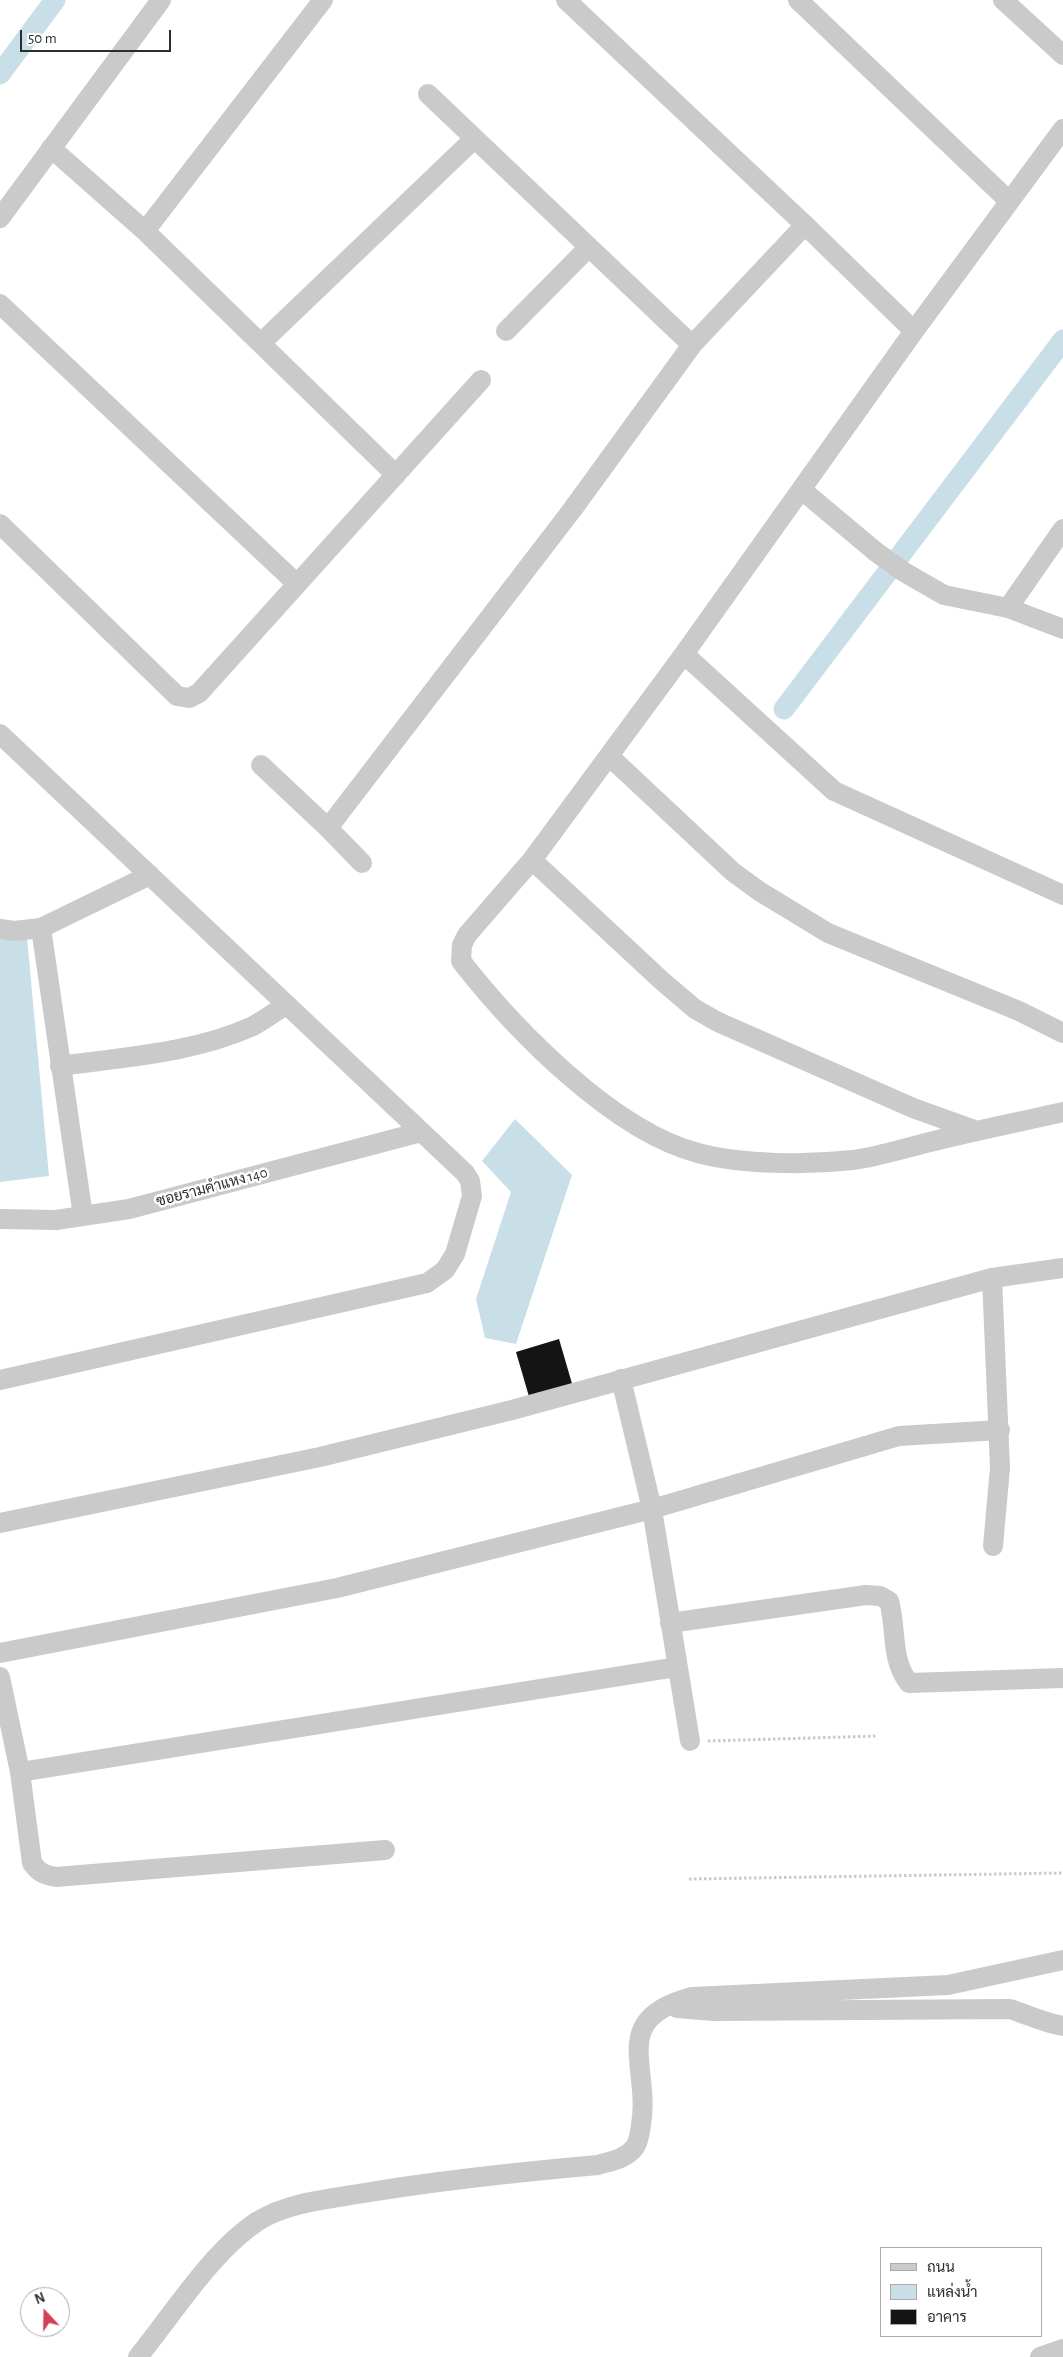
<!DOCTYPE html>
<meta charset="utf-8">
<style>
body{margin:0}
#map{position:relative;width:1063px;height:2357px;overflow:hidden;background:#fff;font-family:"Alegreya Sans",Sarabun,sans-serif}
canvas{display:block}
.legend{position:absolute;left:880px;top:2247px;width:162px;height:90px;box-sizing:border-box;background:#fff;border:1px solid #ababab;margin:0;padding:6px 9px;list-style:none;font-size:15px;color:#2d2d2d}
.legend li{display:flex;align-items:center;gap:10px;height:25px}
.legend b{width:25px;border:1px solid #ababab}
.north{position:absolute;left:20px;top:2287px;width:50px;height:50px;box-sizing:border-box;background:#fff;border:1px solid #ababab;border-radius:50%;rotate:339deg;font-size:14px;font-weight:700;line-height:20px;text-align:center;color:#2d2d2d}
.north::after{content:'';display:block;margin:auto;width:18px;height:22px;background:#d43f5a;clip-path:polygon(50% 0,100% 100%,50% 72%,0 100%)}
.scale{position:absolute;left:20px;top:30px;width:151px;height:22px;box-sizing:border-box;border:2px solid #2d2d2d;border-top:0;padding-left:6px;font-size:15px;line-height:18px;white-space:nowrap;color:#2d2d2d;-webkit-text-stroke:4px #fff;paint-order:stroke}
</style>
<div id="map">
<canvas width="1063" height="2357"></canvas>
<ul class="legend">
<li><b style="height:6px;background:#cacaca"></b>ถนน</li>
<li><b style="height:14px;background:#c9dfe7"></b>แหล่งน้ำ</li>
<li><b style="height:14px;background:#141414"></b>อาคาร</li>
</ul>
<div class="north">N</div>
<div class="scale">50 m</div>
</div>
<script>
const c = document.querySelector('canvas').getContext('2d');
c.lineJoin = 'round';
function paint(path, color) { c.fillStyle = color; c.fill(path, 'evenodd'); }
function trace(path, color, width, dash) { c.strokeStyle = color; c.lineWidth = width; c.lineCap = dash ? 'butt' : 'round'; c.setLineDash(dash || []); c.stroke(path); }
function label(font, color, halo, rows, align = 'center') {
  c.font = font + ' "Alegreya Sans",Sarabun,sans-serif'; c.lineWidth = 5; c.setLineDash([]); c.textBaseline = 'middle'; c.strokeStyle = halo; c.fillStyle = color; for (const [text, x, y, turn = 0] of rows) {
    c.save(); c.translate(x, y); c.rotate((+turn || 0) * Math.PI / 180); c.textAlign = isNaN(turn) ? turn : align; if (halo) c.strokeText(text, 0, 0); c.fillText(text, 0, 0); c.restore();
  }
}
paint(new Path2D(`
 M0,934L27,937L49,1176L0,1182Z
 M515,1119L572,1175L516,1344L485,1338L476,1299L511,1192L482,1161Z`), '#c9dfe7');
trace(new Path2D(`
 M0,74L55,0
 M784,709L1063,340`), '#c9dfe7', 21);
paint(new Path2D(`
 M559,1339L573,1387L530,1400L516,1352Z`), '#141414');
trace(new Path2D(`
 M708,1741L877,1736
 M689,1879L1063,1873`), '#cacaca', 3, [2.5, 2.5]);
trace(new Path2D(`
 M566,0L805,225L914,331
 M798,0L1009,201
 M1003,0L1063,55
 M428,94L692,345
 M1063,129L914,331L684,654L532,860L467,935L462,945L461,961C514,1029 613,1131 698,1153C743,1165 807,1165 853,1160C878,1157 905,1148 930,1142C974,1131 1019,1122 1063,1112
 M51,148L145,231L396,475
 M0,218L161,0
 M145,231L323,0
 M0,304L297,584
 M506,331L589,247
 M261,343L474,139
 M802,490L876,552L904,572L944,595L1008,608L1063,629
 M0,524L177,696L189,698L199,693L481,380
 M1008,608L1063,529
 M684,654L834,791L1063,895
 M0,734L465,1173L470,1181L472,1196L455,1254L445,1270L427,1283L0,1380
 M609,756L733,872L759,891L828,933L1019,1011L1063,1033
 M261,765L328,828
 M532,860L661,980L695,1009L718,1022L913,1108L977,1131
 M362,863L328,828L572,510L692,345L805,225
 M41,928L83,1216
 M0,929L14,931L41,928L150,875
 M60,1066C124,1057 194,1053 253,1026C264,1020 275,1012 286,1005
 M0,1219L56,1220L129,1209L421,1132
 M992,1278L1000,1468L993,1546
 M621,1379L652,1509L690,1741
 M0,1523L320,1457L512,1410L992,1278L1063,1268
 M670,1623L866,1595L880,1596L889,1601C897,1629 890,1659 909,1683L1063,1678
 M0,1653L337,1588L652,1509L899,1436L1000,1430
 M0,1677L20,1772L32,1863C39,1873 45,1875 56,1877L385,1850
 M20,1772L677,1667
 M677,2008L714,2011L1010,2009C1028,2015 1045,2023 1063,2026
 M138,2357C173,2314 212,2251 258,2221C289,2202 329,2199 364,2193C442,2180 519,2172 598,2165C611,2161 626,2159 635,2147C639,2141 640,2132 641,2125C651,2066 608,2019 692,1997L948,1985L1063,1960
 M1040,2357L1063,2349`), '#cacaca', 20);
label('15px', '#2d2d2d', '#fff', [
 ["ซอยรามคำแหง 140",212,1187,-15]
]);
</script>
